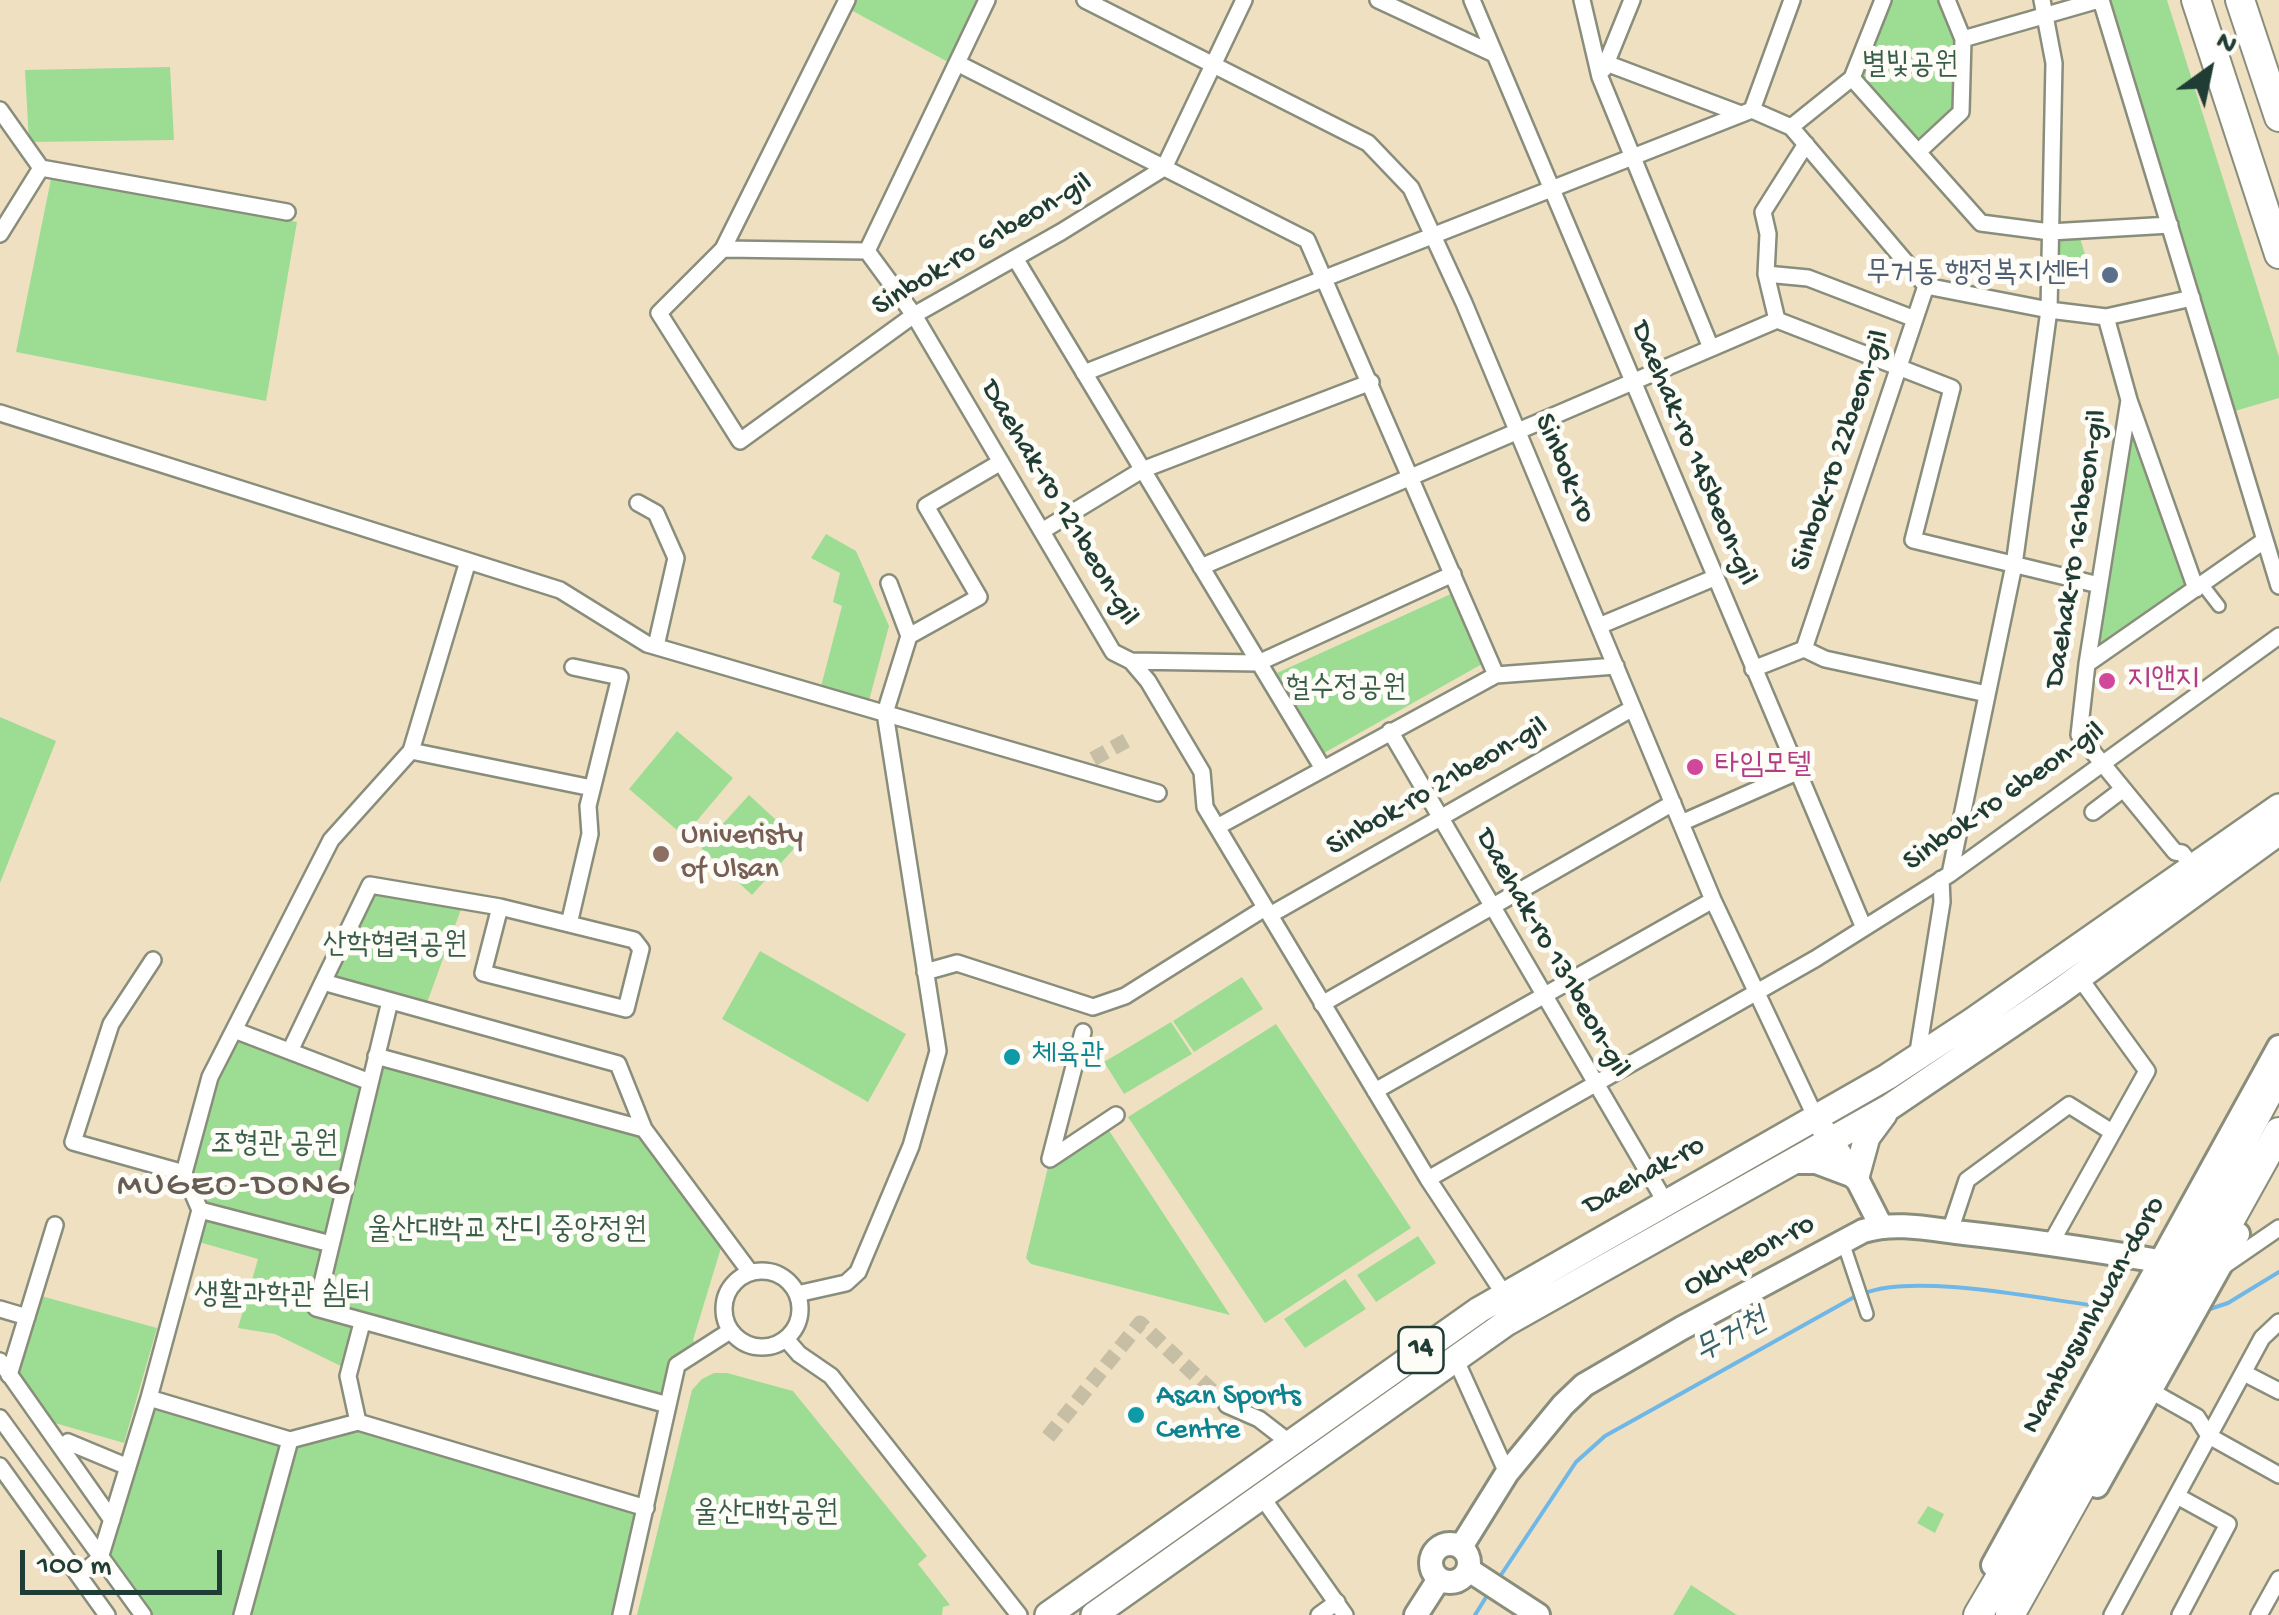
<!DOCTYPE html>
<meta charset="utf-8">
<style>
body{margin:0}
#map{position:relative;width:2279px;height:1615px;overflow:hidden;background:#f0e0c2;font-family:"Gochi Hand",sans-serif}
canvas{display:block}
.north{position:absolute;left:2159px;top:20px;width:100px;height:100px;-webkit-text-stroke:8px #fdfcf7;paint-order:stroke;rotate:33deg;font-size:28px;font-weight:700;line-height:40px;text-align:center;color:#1f3d34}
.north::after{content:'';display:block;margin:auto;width:35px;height:45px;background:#1f3d34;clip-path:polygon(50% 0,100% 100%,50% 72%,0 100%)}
.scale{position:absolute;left:20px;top:1550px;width:202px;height:45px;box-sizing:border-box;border:5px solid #1f3d34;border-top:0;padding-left:12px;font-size:30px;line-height:35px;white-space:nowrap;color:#1f3d34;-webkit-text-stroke:8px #fdfcf7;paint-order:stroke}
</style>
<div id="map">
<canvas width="2279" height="1615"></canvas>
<div class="north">N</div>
<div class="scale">100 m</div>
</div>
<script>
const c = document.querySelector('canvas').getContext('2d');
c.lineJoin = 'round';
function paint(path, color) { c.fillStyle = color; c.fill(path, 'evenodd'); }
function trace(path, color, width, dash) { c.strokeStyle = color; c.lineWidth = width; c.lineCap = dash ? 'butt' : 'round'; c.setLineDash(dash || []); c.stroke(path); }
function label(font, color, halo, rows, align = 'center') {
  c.font = font + ' "Gochi Hand","Poor Story",sans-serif'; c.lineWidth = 10; c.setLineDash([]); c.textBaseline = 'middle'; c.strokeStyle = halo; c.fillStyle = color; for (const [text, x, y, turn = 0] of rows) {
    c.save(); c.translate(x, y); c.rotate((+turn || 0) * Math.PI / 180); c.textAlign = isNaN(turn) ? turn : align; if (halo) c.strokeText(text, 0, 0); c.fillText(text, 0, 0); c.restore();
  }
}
paint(new Path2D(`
 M851,0H980L950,63L847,8Z
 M1888,0H1940L1956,44V110L1919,145L1858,76Z
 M2104,0H2167L2279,357V398L2235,411Z
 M170,67L174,140L29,142L25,70Z
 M51,179L297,222L266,401L16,352Z
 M2080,238L2088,264L2055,268V239Z
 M2129,400L2196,589L2087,664Z
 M826,534L856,551L889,626L867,708L819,694L842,606L833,602L840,573L811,558Z
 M1453,593L1482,664L1324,753L1277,673Z
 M0,717L56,741L0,883Z
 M677,731L733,778L684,836L629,789Z
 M749,795L800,842L752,895L701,848Z
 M370,885L464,901L424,1011L323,982Z
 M760,951L906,1034L868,1102L722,1019Z
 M1242,977L1263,1009L1194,1052L1173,1021Z
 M1171,1022L1192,1054L1124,1094L1104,1062Z
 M1276,1024L1411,1228L1265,1323L1128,1117Z
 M238,1035L367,1084L330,1238L203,1207L188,1174L215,1078Z
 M376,1056L644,1129L724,1238L693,1340L700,1350L677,1365L668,1405L316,1308Z
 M1104,1123L1230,1315L1031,1264L1026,1258L1050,1159Z
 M206,1217L326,1247L313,1311L355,1324L343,1367L275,1334L238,1328L258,1259L199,1242Z
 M1418,1236L1436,1263L1376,1302L1357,1275Z
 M1345,1279L1366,1309L1305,1348L1284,1319Z
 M34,1294L157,1328L124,1443L41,1419L9,1375Z
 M714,1373H727L793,1391L927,1556L918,1564L950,1605L943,1607L942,1615H637L692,1390L702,1379Z
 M153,1407L280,1445L236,1615H150L108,1559Z
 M353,1428L635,1512L612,1615H249L294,1443Z
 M1928,1506L1944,1514L1935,1533L1917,1523Z
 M1691,1585L1737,1615H1673Z`), '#9ddd93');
trace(new Path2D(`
 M1865,1293C1918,1273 2045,1300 2105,1307
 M2207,1310L2228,1303L2279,1272
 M1499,1578L1576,1462L1605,1436L1856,1296
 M1475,1615L1488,1594`), '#6fb7e7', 4);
trace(new Path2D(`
 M1093,759L1133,737
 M1048,1437L1140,1323L1227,1405`), '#c6bfa6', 15, [15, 8]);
const pedestrian = new Path2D(`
 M2202,584L2219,606
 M1843,1242L1867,1314`);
const minor = new Path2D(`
 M847,0L723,249L659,313L740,441L914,315L1061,232L1164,168L1244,0
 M1085,0L1368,143L1411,188L1464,303L1713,900L1816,1118
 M1378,0L1494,54
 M1472,0L1864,928
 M1582,0L1600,77L1711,348
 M2101,0L2279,586
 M1963,39L2099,0
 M957,63L1307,240L1496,675
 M1606,63L1741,114
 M1604,69L1632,0
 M1852,78L1883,0
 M0,110L41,168
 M1752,110L1791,127L1926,286L1804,649L1753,669
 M1791,127L1852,78L1981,223L2050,232L2170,225
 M1918,152L1961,112L1963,39L1947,0
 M0,234L41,168L287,212
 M723,249L867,251L914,315L1113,652L1131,661L1148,681L1202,772L1205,807L1428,1179L1508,1300
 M867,251L987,0
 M1015,258L1322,767
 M1766,274L1808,278L1915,319
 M1926,286L2049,310L2106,317L2192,298
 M2106,317L2129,400L2196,589
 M1777,320L1766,274L1768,234L1763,212L1806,144
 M1084,373L1752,110L1792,0
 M2129,400L2087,664L2079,735L2175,852L2182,853L2193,867
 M0,413L560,590L647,644L1158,793
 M638,503L656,513L676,558L656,646
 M1042,531L1142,470L1371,382
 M1201,567L1777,320L1952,388L1913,540L2099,585
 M889,583L909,636
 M1599,626L1714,578
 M1804,649L1825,659L1987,694
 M1131,661L1258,663L1453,574
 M2087,664L2265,540
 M1390,731L1666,1203
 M411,751L592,788
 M2093,812L2122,790
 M1681,823L1797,772
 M1217,827L1496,675L1616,666
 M1950,874L2014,565L2049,310L2054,63L2042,0
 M500,907L483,973L626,1009L641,949L634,940L500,907L370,885L323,982L618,1064L644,1129L750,1272
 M1270,915L1633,708
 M569,924L590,834L588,806L620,677L573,667
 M153,960L111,1024L73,1142L184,1173
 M925,972L957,963L1093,1007L1125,996L1265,908
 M390,1001L316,1308L668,1405
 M1322,1004L1673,803
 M234,1030L370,1082
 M290,1051L323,982
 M376,1056L644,1129
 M1917,1058L1942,902L1941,879
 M1375,1091L1713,900
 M1050,1159L1083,1032
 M1050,1159L1116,1115
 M1428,1179L1815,959L1950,874L2279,636
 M200,1210L184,1173L210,1077L331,840L411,751L468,561
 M1950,1231L1967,1180L2069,1105L2112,1132
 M2051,1243L2147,1071L2079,977
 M2225,1265L2279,1228
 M724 1309a38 38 0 1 1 76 0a38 38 0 1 1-76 0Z
 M797,1294L846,1283L858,1272L911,1146L938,1051L885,713L909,636L979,597L926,506L1001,462
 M0,1309L27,1317
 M786,1339L799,1354L831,1376L1019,1615
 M1455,1358L1507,1473
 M0,1361L112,1520
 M2244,1373L2279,1391
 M9,1375L55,1225
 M2151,1391L2197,1417L2209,1436L2279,1475
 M1227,1405L1259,1419L1290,1443
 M0,1418L143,1615
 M358,1422L348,1376L362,1323
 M290,1440L149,1398L200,1210L331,1244
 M62,1449L68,1442L128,1467
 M0,1466L107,1615
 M2177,1496L2228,1524L2180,1615
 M1262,1497L1345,1615
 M79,1576L100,1558L149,1398
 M242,1615L290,1440L358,1422L646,1508
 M621,1615L677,1365L730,1331
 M1319,1615L1337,1602
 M2112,1615L2262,1338L2279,1322
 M2259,1615L2279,1579`);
const secondary = new Path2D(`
 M1821,1126L1856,1177L1881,1226
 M1792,1162H1816L1856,1177
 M2097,1486L2238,1234
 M1431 1563a19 19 0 1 1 38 0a19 19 0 1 1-38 0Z
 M1461,1547L1507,1473L1563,1405L1584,1385L1682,1328L1863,1231C1896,1221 1930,1229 1964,1233C2029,1240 2094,1250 2159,1261
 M1993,1565L2279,1047
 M1469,1570L1538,1615
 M1416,1615L1439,1579`);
const primary = new Path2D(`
 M1856,1177L1867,1137L1884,1114
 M1048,1615L1479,1310L1887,1077L1971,1022L2279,807
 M1094,1615L1506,1323L1888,1108L2056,994L2279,832`);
const motorway = new Path2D(`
 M2196,0L2279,254
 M2240,0L2279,117
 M1978,1615L2066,1465L2279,1073
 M2010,1615L2279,1132`);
trace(pedestrian, '#888e7b', 16);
trace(minor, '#888e7b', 20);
trace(secondary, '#888e7b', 28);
trace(primary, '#888e7b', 30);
trace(motorway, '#888e7b', 32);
trace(pedestrian, '#fff', 11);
trace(minor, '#fff', 15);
trace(secondary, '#fff', 22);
trace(primary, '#fff', 25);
trace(motorway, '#fff', 28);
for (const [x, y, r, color] of [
 [2110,275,10,"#5c6f8a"],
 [2107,681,10,"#d1479c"],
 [1695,767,10,"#d1479c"],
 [661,854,10,"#8d6e63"],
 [1012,1057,10,"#0f9aa8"],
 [1136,1415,10,"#0f9aa8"]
]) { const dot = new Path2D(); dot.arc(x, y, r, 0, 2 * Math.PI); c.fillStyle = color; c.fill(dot); trace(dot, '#fdfcf7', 4); }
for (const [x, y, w] of [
 [1421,1350,45]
]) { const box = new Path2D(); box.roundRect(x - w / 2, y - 23, w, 46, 8); c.fillStyle = '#fdfcf7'; c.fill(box); trace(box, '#1f3d34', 2.5); }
label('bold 28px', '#1f3d34', null, [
 ["14",1421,1350]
]);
label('30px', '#385d47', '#fdfcf7', [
 ["별빛공원",1910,67],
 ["헐수정공원",1346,690],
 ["산학협력공원",395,947],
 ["조형관 공원",274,1146],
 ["울산대학교 잔디 중앙정원",507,1232],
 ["생활과학관 쉼터",282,1297],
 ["울산대학공원",766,1515]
]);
label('30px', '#1f3d34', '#fdfcf7', [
 ["Sinbok-ro 61beon-gil",983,246,-31],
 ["Sinbok-ro 22beon-gil",1842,451,-71],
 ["Daehak-ro 145beon-gil",1692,454,67],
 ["Sinbok-ro",1563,469,67],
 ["Daehak-ro 121beon-gil",1058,504,59],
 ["Daehak-ro 161beon-gil",2078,549,-81],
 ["Sinbok-ro 21beon-gil",1438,788,-30],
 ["Sinbok-ro 6beon-gil",2005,798,-35],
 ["Daehak-ro 131beon-gil",1551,954,60],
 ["Daehak-ro",1645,1177,-29],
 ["Okhyeon-ro",1750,1257,-28],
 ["Nambusunhwan-doro",2095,1316,-61]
]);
label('30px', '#4e5e75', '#fdfcf7', [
 ["무거동 행정복지센터",2090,275]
], 'right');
label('30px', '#b23c85', '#fdfcf7', [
 ["지앤지",2127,681],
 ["타임모텔",1715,767]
], 'left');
label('30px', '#785e54', '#fdfcf7', [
 ["Univeristy",681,837],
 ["of Ulsan",681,871]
], 'left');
label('30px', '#0d838f', '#fdfcf7', [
 ["체육관",1032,1057],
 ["Asan Sports",1156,1398],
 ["Centre",1156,1432]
], 'left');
label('italic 32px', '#37626a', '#fdfcf7', [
 ["무거천",1732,1338,-29]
]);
c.letterSpacing = '2.5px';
label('35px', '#685d55', '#fdfcf7', [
 ["MUGEO-DONG",234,1188]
]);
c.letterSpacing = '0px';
</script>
